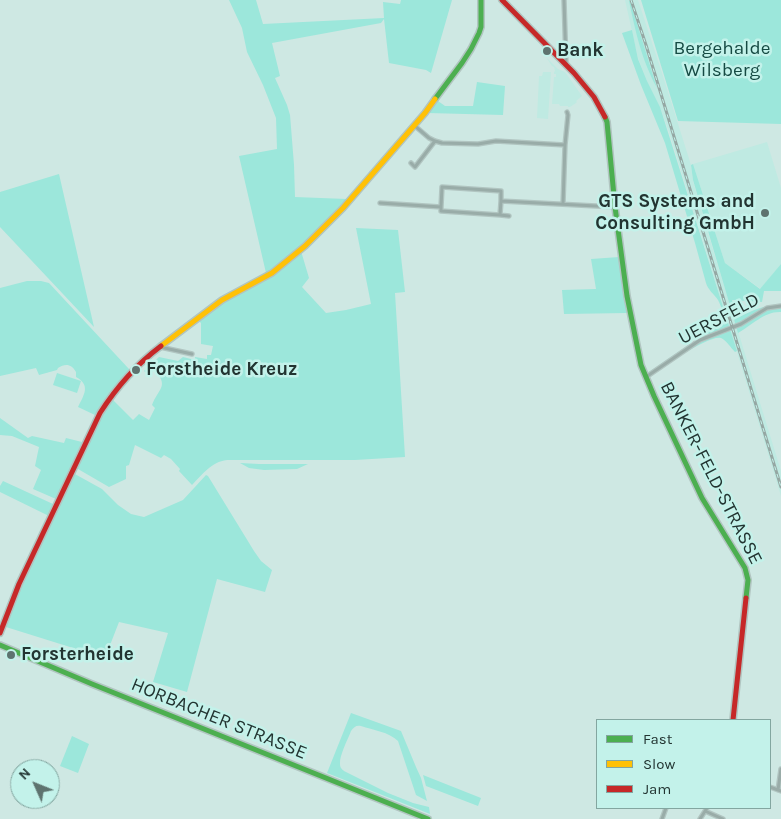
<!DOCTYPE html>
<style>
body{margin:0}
#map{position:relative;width:781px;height:819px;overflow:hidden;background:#cee8e3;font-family:Karla,sans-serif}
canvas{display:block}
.legend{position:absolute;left:596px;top:719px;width:175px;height:90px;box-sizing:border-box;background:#c3f2ea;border:1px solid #83a6a0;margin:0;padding:6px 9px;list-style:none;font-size:15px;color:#223431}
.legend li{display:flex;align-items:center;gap:10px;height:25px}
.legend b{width:25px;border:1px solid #83a6a0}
.north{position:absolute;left:10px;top:759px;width:50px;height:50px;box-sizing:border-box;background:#c3f2ea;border:1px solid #83a6a0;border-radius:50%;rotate:314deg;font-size:14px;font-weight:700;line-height:20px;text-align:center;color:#223431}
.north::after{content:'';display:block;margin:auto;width:18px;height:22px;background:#5e736f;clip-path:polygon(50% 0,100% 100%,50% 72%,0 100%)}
</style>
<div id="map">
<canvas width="781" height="819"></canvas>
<ul class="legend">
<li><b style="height:6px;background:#4caf50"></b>Fast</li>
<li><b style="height:6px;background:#ffc107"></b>Slow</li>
<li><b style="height:6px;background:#c62828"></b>Jam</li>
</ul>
<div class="north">N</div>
</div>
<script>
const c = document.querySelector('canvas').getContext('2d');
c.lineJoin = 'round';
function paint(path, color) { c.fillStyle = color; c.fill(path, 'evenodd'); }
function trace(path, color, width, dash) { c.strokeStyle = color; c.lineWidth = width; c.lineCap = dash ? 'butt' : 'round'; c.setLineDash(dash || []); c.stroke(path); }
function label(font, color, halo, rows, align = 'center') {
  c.font = font + ' Karla,sans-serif'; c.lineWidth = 5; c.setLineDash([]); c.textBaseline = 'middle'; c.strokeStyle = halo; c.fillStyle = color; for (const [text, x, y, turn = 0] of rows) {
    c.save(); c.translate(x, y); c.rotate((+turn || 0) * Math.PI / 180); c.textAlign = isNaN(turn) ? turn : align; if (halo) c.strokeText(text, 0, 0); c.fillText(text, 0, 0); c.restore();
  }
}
paint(new Path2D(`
 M625,0H638L662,73L691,165L693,181L714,253L781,471V496L702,238L670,135L660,107L647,81L638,58Z
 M546,57L558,69L565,72L582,96L576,101L577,102L576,103L570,107H568V106H560L559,104H552L554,77H556V74H554V72L555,71L554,67L552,66Z
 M543,72H551L548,119L537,118L539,76H542Z
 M767,142L781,188V264L761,289L725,263L693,164Z`), '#bfeae2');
paint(new Path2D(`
 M229,0H256L263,24L384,18L383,2L400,4L401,0H452L431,73L426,70L389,63L384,19L381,23L272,43L280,76L275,78L287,105L290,115L294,165L295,197L347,199L300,248L266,273L239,156L277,149L276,118L263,85L247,52L242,28Z
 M641,0H781V124L678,121Z
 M629,1H630L657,88C641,58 636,33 629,1Z
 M632,30L638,59L647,81L660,107L737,351L735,352C731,348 726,340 721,338C710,334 657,370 648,379L646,374L706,333L726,323C723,315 722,307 718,300C714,294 708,290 706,283L695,243L665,143L641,85L622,33Z
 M477,82L505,86L503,115L428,113L438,101L445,106H473Z
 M693,164L725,263L760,289L781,264V291H764L762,302L732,300L739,317C753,310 765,305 781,304V312C765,311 752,325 738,333L693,180L691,165Z
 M59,174L94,327L0,227V192Z
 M356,228L398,230L405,292L395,293L405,457L355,460H227C211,462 203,474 192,485L179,471L180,469L171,459L164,455L161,458L135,445L129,465L126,466V479L109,487L78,469L76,466L98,419L112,399L133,420L139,414L149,420L155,408L152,405C158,389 170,386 154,370L149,375L144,371L159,357L178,361L183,357L195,360V357L207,359V355H211L213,346L201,344V323L198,320L209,311L301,251L309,278L302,287L326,313L346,310L371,304Z
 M619,257L627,313L564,314L562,290L596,289L591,259Z
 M27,281H41L49,283L129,369L130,371L103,403L95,415L78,407C84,395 91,385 76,377V372C72,364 65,363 58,368L57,370L39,375L36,368L0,376V288Z
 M57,373L81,381L77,393L53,385Z
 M0,418L28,438L32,436L64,443L66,438L82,442L56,499L33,489L41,470L35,466L39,447L12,436L0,435Z
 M240,463L259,464H308L297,469L264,470L249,468Z
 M73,473L102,489L118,505L131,514L144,517L183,500L206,475L208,476L254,551L261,561L272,570L265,592L217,579L187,692L153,682L168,633L119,622L105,658L6,627L23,584Z
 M3,481L53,504L54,505L49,516L0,492V486Z
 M351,713L401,731L416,767L421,778L427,801L416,795L398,741C389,732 373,730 361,726C356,725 354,727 351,731C348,739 339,756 340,764C340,768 342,769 344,771L388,793L413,803L429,807L430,814L327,773Z
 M72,736L89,744L78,773L60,766Z
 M423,775L481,798L478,806L426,786Z`), '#9ce7db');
const street = new Path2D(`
 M564,0L566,63
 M415,126L429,138L435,141L442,143L478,144L496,141L565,145
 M411,163L415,167L435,141
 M380,203L441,207V211L500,215L501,201L615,207
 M563,204L565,145L568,115L567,112
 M441,207L442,187L501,191V201
 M500,215L509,216
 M160,347L192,354
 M646,377L700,340L741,324L767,308L781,306
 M770,787L781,791
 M778,790L781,769
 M705,811L723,819
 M662,819L666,808
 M700,819L707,808`);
const fast = new Path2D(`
 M435,99L462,63L471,49L479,33L481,27V0
 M605,117L607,122L615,207L627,296L641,365L654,396L702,498L745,568L748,580L746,598
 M0,645L92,684L428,819`);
const slow = new Path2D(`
 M161,346L222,300L272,273L305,246L343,208L425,113L435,99`);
const jam = new Path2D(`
 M502,0L574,73L594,97L605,117
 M0,633L19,584L100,413C116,388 137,364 161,346
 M733,720L746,598`);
trace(street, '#b1c5c1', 5.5);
trace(fast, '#b1c5c1', 8);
trace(slow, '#b1c5c1', 8);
trace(jam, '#b1c5c1', 8);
trace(street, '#99aca8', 3);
trace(fast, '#4caf50', 5);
trace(slow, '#ffc107', 5);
trace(jam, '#c62828', 5);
const rail = new Path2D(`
 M631,0L646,45L781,487`);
trace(rail, '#95a7a3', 3);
trace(rail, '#c3f2ea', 1, [4]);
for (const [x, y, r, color] of [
 [547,51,5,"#5e736f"],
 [765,213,5,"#5e736f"],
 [136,370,5,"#5e736f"],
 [11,655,5,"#5e736f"]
]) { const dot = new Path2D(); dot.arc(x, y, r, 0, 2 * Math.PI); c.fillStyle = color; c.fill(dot); trace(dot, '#c3f2ea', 2); }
label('19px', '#154a43', '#c3f2ea', [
 ["Bergehalde",722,49],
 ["Wilsberg",722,71]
]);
label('bold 19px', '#223431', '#c3f2ea', [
 ["Bank",557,51],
 ["GTS Systems and",755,202,"right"],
 ["Consulting GmbH",755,224,"right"],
 ["Forstheide Kreuz",146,370],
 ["Forsterheide",21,655]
], 'left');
label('19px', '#223431', '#c3f2ea', [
 ["UERSFELD",719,319,-28],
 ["BANKER-FELD-STRASSE",711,473,63],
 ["HORBACHER STRASSE",219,719,22]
]);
</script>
